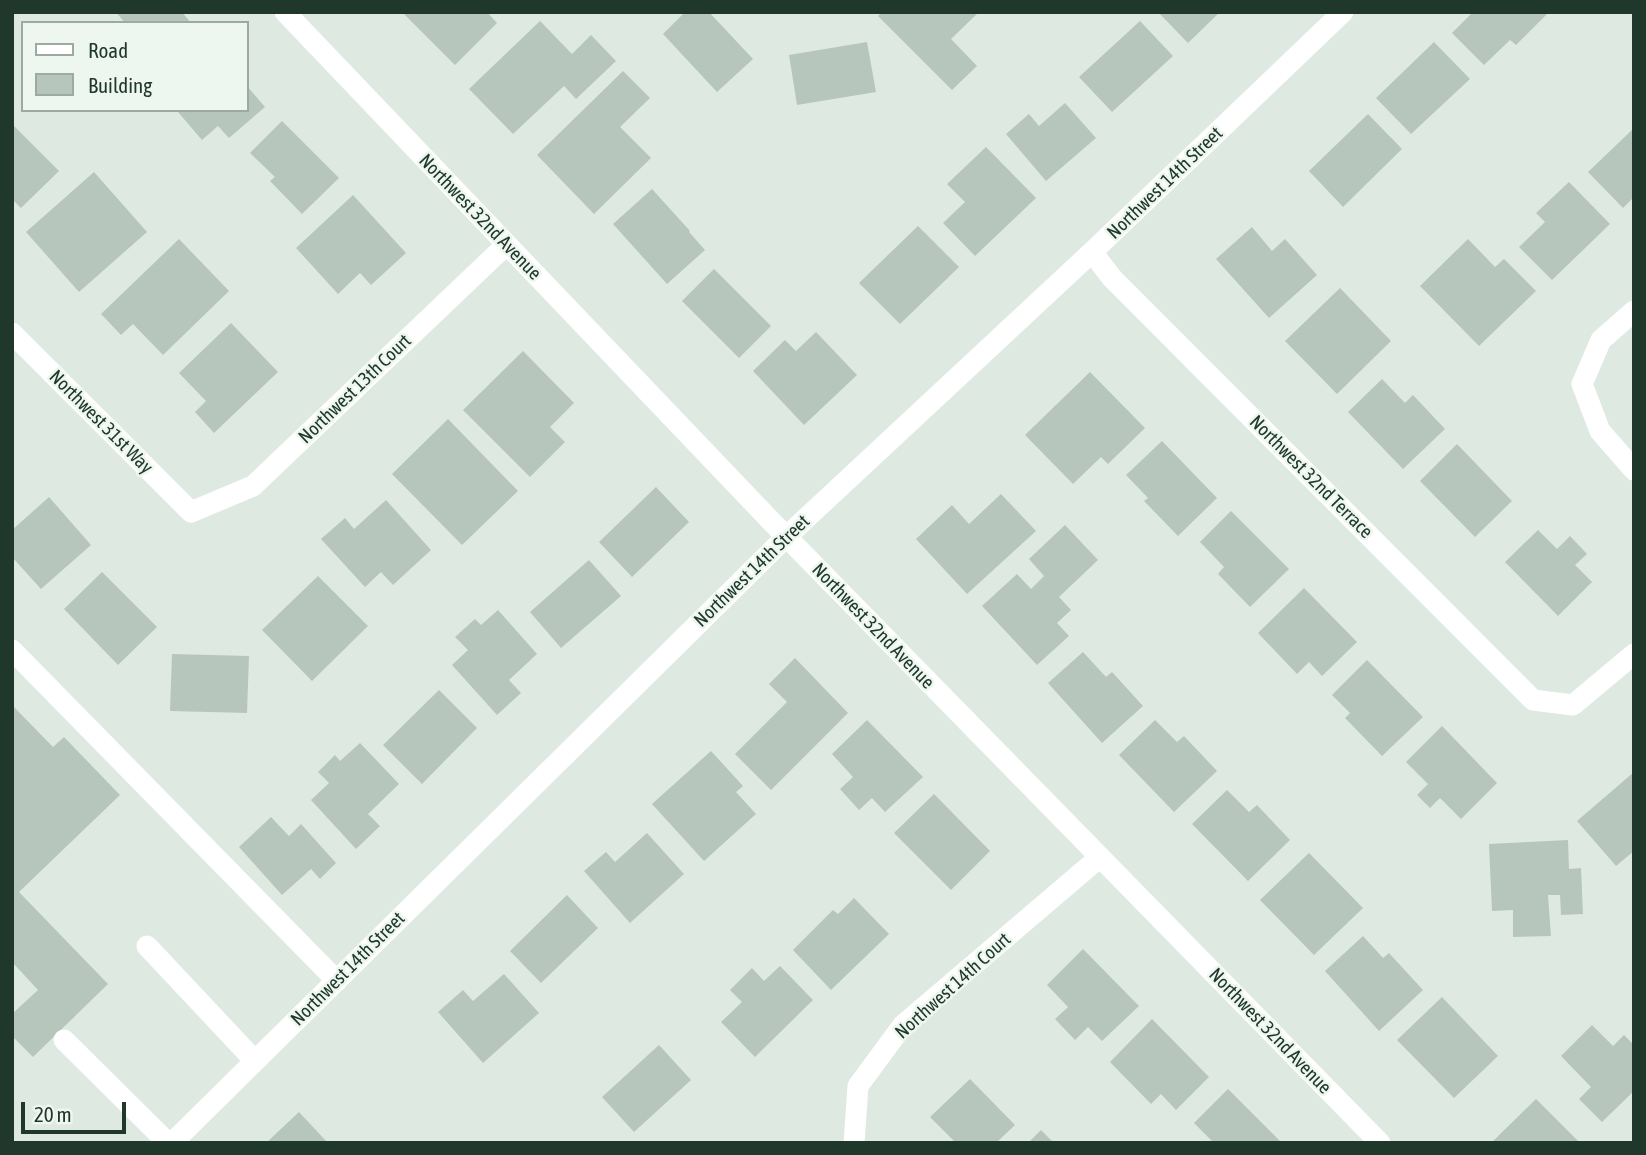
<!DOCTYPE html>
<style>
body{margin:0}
#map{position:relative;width:1646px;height:1155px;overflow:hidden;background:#dee9e2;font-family:"Asap Condensed",sans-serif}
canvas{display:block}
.frame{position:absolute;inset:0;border:14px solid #20382c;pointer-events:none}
.legend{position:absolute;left:21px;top:21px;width:228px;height:91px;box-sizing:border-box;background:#eef6f0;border:2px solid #9caaa2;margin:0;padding:9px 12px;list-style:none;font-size:21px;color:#20382c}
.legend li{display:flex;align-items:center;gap:14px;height:35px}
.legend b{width:35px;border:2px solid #9caaa2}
.scale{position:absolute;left:21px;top:1102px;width:105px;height:32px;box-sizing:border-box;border:4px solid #20382c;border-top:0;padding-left:9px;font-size:21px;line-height:24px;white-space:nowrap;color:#20382c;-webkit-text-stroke:5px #eef6f0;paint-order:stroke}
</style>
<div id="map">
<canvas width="1646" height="1155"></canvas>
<div class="frame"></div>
<ul class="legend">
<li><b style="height:9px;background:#fff"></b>Road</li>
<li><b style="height:19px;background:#b6c6bd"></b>Building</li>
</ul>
<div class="scale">20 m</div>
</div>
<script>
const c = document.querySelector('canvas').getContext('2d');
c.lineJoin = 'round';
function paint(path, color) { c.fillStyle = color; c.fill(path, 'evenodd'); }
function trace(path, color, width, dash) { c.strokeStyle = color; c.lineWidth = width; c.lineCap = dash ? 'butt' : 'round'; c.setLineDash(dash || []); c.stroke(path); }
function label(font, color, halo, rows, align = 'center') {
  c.font = font + ' "Asap Condensed",sans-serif'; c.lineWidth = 5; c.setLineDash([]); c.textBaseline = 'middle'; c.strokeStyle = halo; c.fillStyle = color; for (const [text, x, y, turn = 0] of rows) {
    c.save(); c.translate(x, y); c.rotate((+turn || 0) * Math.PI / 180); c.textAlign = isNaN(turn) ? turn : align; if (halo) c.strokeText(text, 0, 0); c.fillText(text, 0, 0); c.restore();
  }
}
paint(new Path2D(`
 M116,12H182L191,23H125Z
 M402,12H487L497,23L455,65Z
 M685,12H709L753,59L717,92L663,34Z
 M882,12H979L951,39L977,66L952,90L878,16Z
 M1158,12H1220L1188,43Z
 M1473,12H1549L1516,45L1510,40L1484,65L1452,33Z
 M540,21L572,54L591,35L616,61L576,99L564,86L513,134L469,89Z
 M1140,21L1173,56L1112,112L1079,77Z
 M867,42L876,92L797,105L789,55Z
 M1434,42L1470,79L1411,134L1376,98Z
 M623,71L650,98L620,127L651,158L594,214L537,155Z
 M247,86L265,107L229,138L218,126L202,140L178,112L180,110H247Z
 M1065,103L1096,138L1046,181L1006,134L1029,114L1039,126Z
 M1368,114L1402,149L1343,207L1309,171Z
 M282,121L339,178L302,214L270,181L275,177L250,153Z
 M12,124L59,171L21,208L12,199Z
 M1634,128V197L1623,208L1588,172Z
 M986,147L1036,198L975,256L943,223L965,202L947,184Z
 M94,172L147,232L79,292L26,232Z
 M1569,182L1610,224L1552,280L1519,247L1545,222L1536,213Z
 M652,189L690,231L689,232L705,250L667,284L613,224Z
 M353,195L406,253L371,285L360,273L338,294L296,248Z
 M918,226L959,267L900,324L859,283Z
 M1252,227L1272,251L1285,239L1317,275L1269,318L1216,259Z
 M179,239L229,291L163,355L133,324L121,335L101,314Z
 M1468,239L1495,267L1504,259L1536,291L1479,346L1420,286Z
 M714,269L771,326L739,358L682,301Z
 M1340,288L1391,341L1337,394L1285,341Z
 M231,323L278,372L214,433L195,412L206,401L179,373Z
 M816,332L857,375L804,425L753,371L785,340L796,351Z
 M523,351L574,403L550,427L565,442L530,477L463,410Z
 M1090,372L1145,428L1108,464L1101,457L1073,484L1025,435Z
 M1382,379L1405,403L1413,395L1445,429L1403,469L1348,412Z
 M448,419L518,491L462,545L392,474Z
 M1162,441L1217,498L1178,536L1144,501L1148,498L1126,475Z
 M1457,444L1512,501L1475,537L1420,481Z
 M656,487L689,522L632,577L599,542Z
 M1001,494L1036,531L967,594L916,539L952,505L969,524Z
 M49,497L91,545L41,589L12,557V530Z
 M386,500L431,550L393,585L381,572L365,587L321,539L345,518L354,529Z
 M1231,511L1289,569L1250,607L1218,574L1224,567L1200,542Z
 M1065,525L1098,560L1059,597L1071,610L1057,623L1069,636L1037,665L982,606L1017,574L1031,589L1044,576L1029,559Z
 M1538,530L1557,549L1570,536L1587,554L1575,565L1592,582L1558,616L1505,562Z
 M589,560L621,596L561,648L530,612Z
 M102,572L157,627L118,665L64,609Z
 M318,576L368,626L312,681L262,630Z
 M1304,588L1357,642L1322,676L1309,662L1297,674L1258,633Z
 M498,610L537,654L509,680L521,693L497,715L452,665L468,650L455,637L475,619L481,625Z
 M1083,652L1106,677L1112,672L1143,706L1102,743L1048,683Z
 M172,654L249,656L247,713L170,711Z
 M795,658L848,713L771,790L735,754L787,702L769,684Z
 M1367,660L1423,717L1382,756L1345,718L1350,713L1332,695Z
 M439,690L477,728L422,784L383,745Z
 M12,705L53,747L64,737L120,795L19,892L108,984L33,1057L12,1036V1014L38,990L12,962Z
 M867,720L923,777L885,812L872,798L859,810L840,789L853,777L832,754Z
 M1155,720L1177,742L1184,736L1217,771L1174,812L1119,755Z
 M1442,726L1497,783L1461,819L1440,798L1430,808L1417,795L1428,784L1406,762Z
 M360,743L399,784L368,814L380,826L356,849L311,800L329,783L318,772L335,755L340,761Z
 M711,751L743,786L736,792L756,814L704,861L652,804Z
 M1634,772V851L1616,866L1577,821Z
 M1227,790L1249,812L1257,805L1290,840L1248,881L1192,824Z
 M934,794L990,851L951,890L894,833Z
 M271,817L289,836L301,824L336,863L320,879L311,869L282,895L239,847Z
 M647,833L684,874L630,923L584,871L606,852L615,862Z
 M1568,840L1569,869L1581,868L1583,914L1561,915L1560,895H1548L1551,936L1513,937V910L1492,911L1489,844Z
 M1309,853L1363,908L1314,955L1260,900Z
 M567,895L598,928L541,983L510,951Z
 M854,898L889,934L831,990L793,950L833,910L838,914Z
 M1363,936L1383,958L1389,953L1423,990L1379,1031L1325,971Z
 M1083,949L1139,1006L1102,1041L1088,1027L1075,1040L1055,1019L1068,1007L1047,985Z
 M780,966L813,1000L755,1057L721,1022L742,1002L730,990L752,968L764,981Z
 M504,974L539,1013L483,1063L438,1012L463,990L473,1001Z
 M1442,997L1498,1056L1454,1098L1397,1040Z
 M1152,1019L1209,1077L1176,1110L1161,1094L1151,1104L1110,1062Z
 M1592,1025L1613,1046L1624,1035L1634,1045V1091L1602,1122L1579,1099L1591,1087L1561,1056Z
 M659,1045L691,1080L634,1132L602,1097Z
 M970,1079L1015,1125L996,1143H956L930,1117Z
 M1228,1089L1282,1143H1214L1194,1123Z
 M1536,1099L1580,1143H1491Z
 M299,1112L328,1143H266Z
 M1041,1130L1054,1143H1028Z`), '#b6c6bd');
trace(new Path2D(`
 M285,12L771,521L1380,1143
 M1092,252L1112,278L1533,700L1573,705L1634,654
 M1634,311L1601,340L1582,384L1600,431L1634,470
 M12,333L191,512L253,486L506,245
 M12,650L337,981
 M147,946L255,1061
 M64,1040L168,1143
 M172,1143L786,537L1092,252L1343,12
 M854,1143L858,1086L903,1025L1100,857`), '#fff', 21);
label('19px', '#20382c', '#eef6f0', [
 ["Northwest 14th Street",1165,183,-44],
 ["Northwest 32nd Avenue",480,217,46],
 ["Northwest 13th Court",355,389,-44],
 ["Northwest 31st Way",101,422,45],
 ["Northwest 32nd Terrace",1311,477,45],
 ["Northwest 14th Street",752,571,-44],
 ["Northwest 32nd Avenue",873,626,46],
 ["Northwest 14th Street",348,969,-45],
 ["Northwest 14th Court",953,986,-42],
 ["Northwest 32nd Avenue",1270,1031,46]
]);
</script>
